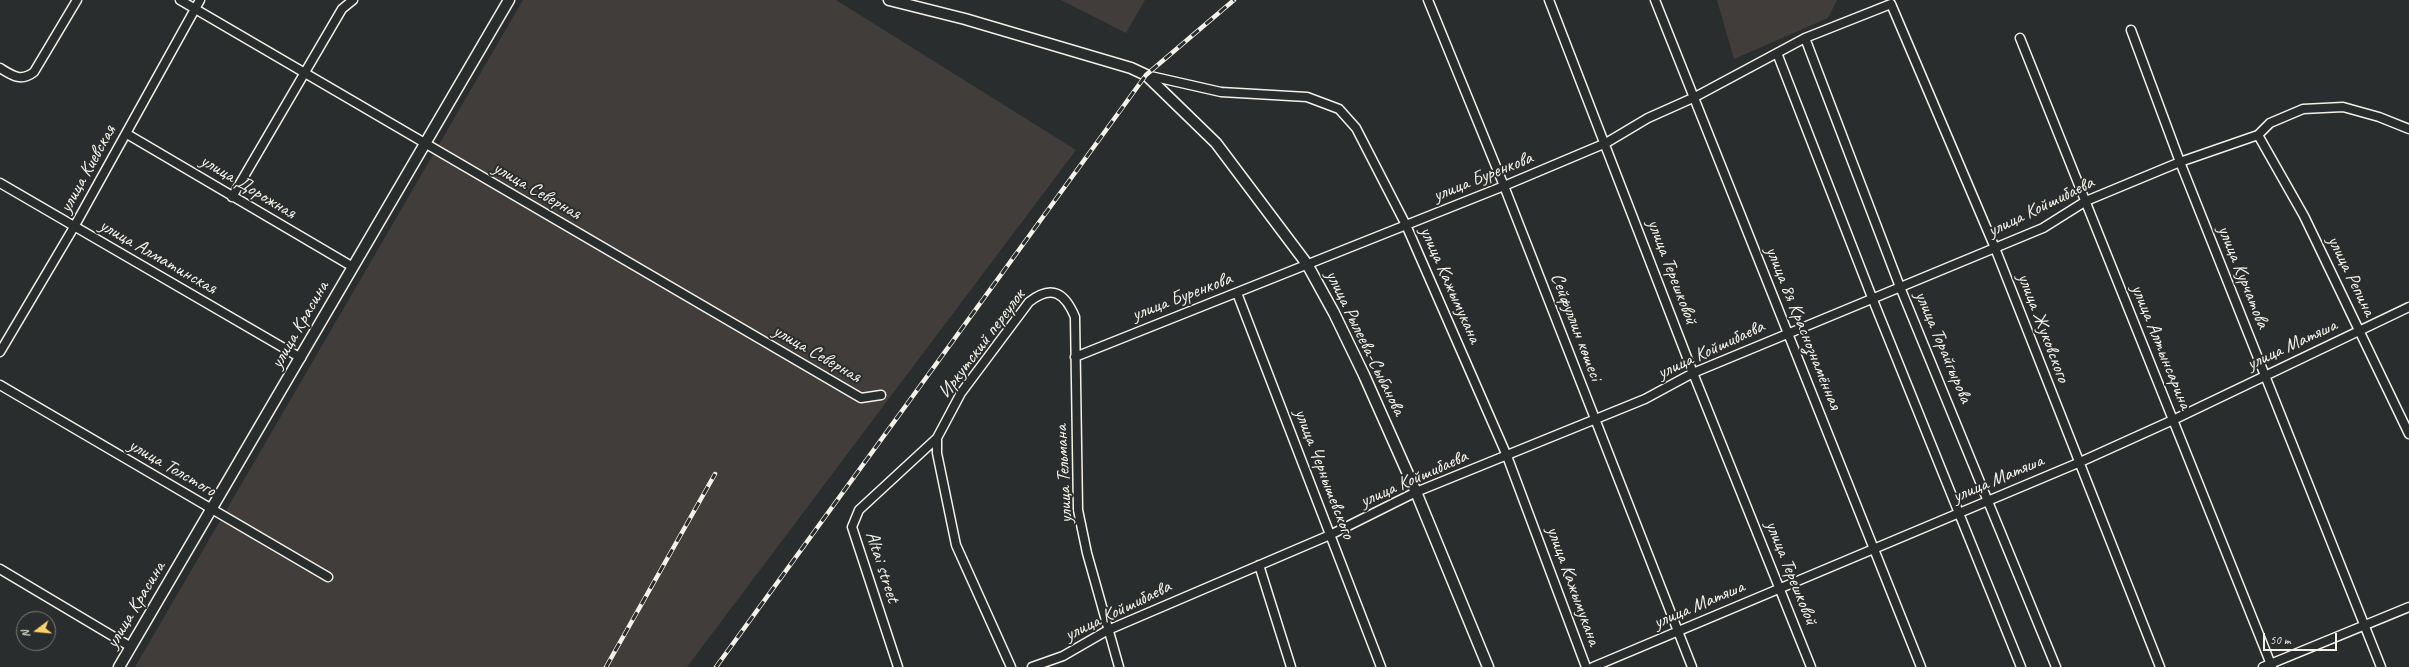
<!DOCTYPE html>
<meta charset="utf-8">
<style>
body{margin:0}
#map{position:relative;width:2409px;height:667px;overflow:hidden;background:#2a2d2e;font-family:Caveat,sans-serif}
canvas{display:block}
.north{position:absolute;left:16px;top:611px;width:40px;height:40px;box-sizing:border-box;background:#2a2d2e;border:1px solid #7b7b78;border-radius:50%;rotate:254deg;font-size:11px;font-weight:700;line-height:16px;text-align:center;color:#f4f1e8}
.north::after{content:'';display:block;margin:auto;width:14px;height:18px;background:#ffd166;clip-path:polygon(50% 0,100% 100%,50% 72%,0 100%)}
.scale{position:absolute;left:2263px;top:633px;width:74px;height:18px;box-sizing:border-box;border:2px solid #f4f1e8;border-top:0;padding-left:5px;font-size:12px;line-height:14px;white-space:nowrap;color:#f4f1e8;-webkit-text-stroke:3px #2a2d2e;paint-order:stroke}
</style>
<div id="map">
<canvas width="2409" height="667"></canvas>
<div class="north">N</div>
<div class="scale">50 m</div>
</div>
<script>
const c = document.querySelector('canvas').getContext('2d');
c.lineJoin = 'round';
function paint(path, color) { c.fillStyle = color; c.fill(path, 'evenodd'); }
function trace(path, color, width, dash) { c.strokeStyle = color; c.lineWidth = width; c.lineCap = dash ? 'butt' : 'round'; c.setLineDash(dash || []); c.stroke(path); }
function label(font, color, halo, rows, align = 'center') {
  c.font = font + ' Caveat,sans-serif'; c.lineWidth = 4; c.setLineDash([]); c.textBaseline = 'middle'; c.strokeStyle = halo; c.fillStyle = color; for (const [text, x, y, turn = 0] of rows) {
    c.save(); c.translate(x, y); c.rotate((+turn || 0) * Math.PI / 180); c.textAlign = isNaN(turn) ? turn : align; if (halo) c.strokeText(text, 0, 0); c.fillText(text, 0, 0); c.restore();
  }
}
paint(new Path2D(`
 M523,0H836L1076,150L687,667H135Z
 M1061,0H1145L1126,33Z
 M1717,0H1837L1828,18L1734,59Z`), '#403d3b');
const minor = new Path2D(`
 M180,0L861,398L881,395
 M1428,0L1504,186L1692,667
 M1549,0L1693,373L1811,667
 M1655,0L1921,667
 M2131,30L2180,162L2381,667
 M1805,38L1900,287L2056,667
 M2020,38L2272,667
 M1777,53L1873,300L2021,667
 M0,68C13,76 21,82 34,72L77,0
 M1146,75L1221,92L1307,97L1339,109L1356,128L1406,225L1507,456L1586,667
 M127,134L353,267
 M2258,135L2304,216L2409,434
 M0,183L301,358
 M232,197L342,9L353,0
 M1237,293L1381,667
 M0,352L74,227L200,0
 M1075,357L1504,186L1606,143L1648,118L1695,97L1805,38L1891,4L1995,248L2160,667
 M0,385L328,577
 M1259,565L1291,667
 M0,569L131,647
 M898,667L852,527L859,510L937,438
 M1011,667L956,545L937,453V438L961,393L1029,302C1052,284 1065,293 1075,317L1078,510L1087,553L1119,667
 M1032,667L1063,656L1108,630L1330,535L1416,492L1645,399L1693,373L2043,228L2086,201L2180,162L2258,135L2270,123L2303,109L2343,107L2379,117L2409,129
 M1593,667L2078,463L2173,420L2409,307
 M2263,667L2409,607`);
const tertiary = new Path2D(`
 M889,0L965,19L1131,68L1146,75L1216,143L1307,264L1334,313L1364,375L1416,492L1488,667
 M119,667L509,0`);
trace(minor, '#f4f1e8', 11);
trace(tertiary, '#f4f1e8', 13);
trace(minor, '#2a2d2e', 8);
trace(tertiary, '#2a2d2e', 10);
const rail = new Path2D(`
 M606,667L715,474
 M716,667L1146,75L1234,0`);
trace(rail, '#f4f1e8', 4.5);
trace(rail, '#2a2d2e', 3, [9]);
label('19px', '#f4f1e8', '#2a2d2e', [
 ["улица Киевская",88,169,-61],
 ["улица Буренкова",1483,177,-22],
 ["улица Дорожная",248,187,31],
 ["улица Северная",537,191,30],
 ["улица Койшибаева",2041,207,-26],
 ["улица Алматинская",158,257,30],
 ["улица Терешковой",1672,272,69],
 ["улица Репина",2351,276,64],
 ["улица Курчатова",2243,277,68],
 ["улица Кажымукана",1450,285,66],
 ["улица Буренкова",1182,297,-21],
 ["улица Красина",300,325,-60],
 ["Сейфуллин көшесі",1576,327,69],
 ["улица 8я Краснознамённая",1803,328,68],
 ["улица Жуковского",2043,328,69],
 ["улица Рылеева-Сыбанова",1365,343,64],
 ["Иркутский переулок",982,344,-53],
 ["улица Матяша",2292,345,-25],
 ["улица Торайгырова",1943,347,67],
 ["улица Алтынсарина",2161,347,68],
 ["улица Койшибаева",1711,350,-25],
 ["улица Северная",817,354,30],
 ["улица Толстого",172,468,30],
 ["улица Тельмана",1064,474,-93],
 ["улица Чернышевского",1324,474,69],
 ["улица Койшибаева",1414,479,-24],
 ["улица Матяша",1998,479,-23],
 ["Altai street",882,567,72],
 ["улица Терешковой",1791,573,68],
 ["улица Кажымукана",1573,586,70],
 ["улица Красина",136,605,-59],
 ["улица Матяша",1699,605,-23],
 ["улица Койшибаева",1118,611,-26]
]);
</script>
